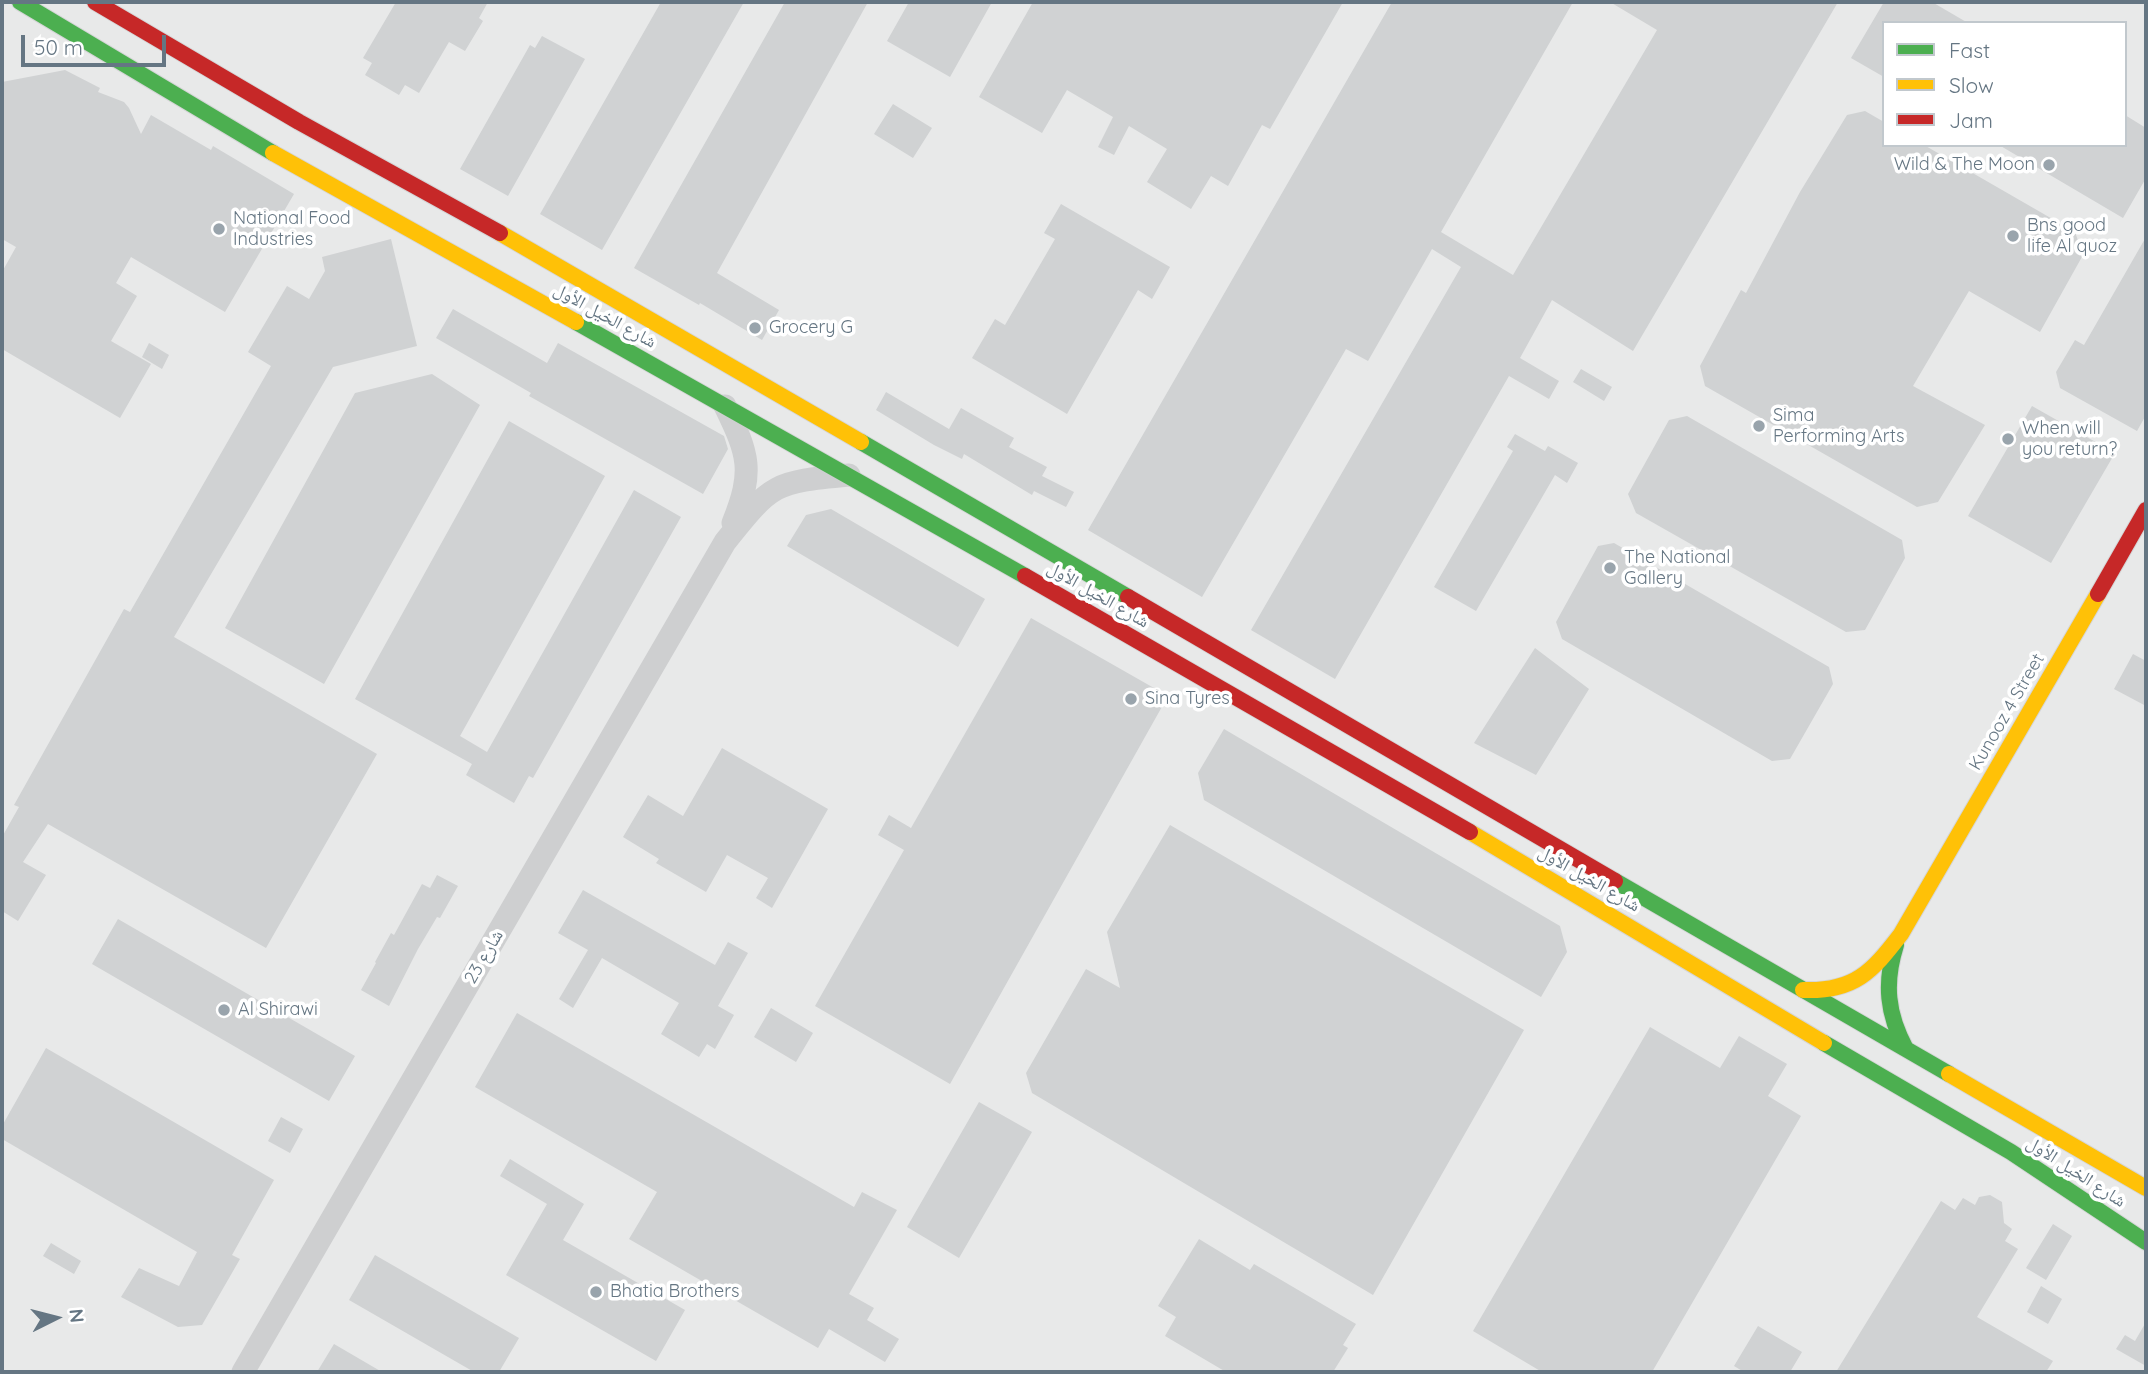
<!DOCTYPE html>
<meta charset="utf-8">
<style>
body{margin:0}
#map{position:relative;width:2148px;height:1374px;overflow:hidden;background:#f9f9f9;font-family:Quicksand,sans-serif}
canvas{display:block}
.frame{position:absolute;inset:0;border:4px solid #657683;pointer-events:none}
.legend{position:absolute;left:1882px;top:21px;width:245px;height:126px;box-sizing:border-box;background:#fff;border:2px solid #c1c8cd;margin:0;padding:9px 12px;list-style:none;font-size:21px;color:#657683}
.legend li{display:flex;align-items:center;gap:14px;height:35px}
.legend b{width:35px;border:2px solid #c1c8cd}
.north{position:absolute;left:21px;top:1283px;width:70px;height:70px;-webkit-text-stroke:5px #fff;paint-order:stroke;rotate:84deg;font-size:19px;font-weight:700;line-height:28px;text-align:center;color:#657683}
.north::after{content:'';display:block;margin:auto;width:24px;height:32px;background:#657683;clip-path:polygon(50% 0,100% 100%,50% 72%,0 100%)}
.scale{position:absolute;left:21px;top:35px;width:145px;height:32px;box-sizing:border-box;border:4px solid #657683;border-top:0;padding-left:9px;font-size:21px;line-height:24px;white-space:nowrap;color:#657683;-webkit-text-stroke:5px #fff;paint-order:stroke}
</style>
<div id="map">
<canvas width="2148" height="1374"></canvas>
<div class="frame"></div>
<ul class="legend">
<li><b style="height:9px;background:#4caf50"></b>Fast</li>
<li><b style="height:9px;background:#ffc107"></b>Slow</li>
<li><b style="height:9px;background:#c62828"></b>Jam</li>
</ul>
<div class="north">N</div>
<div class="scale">50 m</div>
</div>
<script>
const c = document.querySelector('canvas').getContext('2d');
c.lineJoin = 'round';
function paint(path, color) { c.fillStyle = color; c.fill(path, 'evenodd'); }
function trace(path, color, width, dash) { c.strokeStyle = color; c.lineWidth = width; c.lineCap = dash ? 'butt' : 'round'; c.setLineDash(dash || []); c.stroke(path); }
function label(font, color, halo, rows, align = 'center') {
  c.font = font + ' Quicksand,"Noto Naskh Arabic",sans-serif'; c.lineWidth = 7; c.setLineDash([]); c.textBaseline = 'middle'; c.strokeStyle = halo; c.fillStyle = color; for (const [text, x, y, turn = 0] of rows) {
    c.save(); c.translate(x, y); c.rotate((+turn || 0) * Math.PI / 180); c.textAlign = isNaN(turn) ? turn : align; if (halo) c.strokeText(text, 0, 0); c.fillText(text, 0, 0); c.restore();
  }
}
paint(new Path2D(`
 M2,2H2146V1372H2ZM1884,23H2125V145H1884Z`), '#e8e9e9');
paint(new Path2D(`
 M396,2H488L479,18L483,21L465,51L449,42L419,93L405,85L399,95L365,75L372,63L363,58Z
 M661,2H744L602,250L540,214Z
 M785,2H868L717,273L779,310L762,340L700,303L699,305L634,268Z
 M909,2H992L950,77L887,41Z
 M1033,2H1343L1270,129L1262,125L1228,186L1211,176L1191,209L1147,182L1167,149L1129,126L1114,155L1098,147L1113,117L1067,90L1042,133L979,97Z
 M1392,2H1573L1441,232L1513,275L1657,30L1610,2H1838L1633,351L1552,300L1520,358L1559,381L1549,399L1509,376L1335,679L1251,630L1461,267L1432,249L1368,361L1346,349L1202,597L1088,530Z
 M1884,2H1932L1968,23H1884V77L1851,58Z
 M542,36L585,59L508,196L460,169L530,45L535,48Z
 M65,70L100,88L98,92L124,102L129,108L141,134L151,115L211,150L213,146L294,194L225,312L131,257L116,283L137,296L111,341L151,364L120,418L2,349V272L16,247L2,239V82Z
 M893,104L932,128L913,158L874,134Z
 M1865,111L1884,122V145H1924L2075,232L2083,255L2040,332L1969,291L1913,386L1985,425L1938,502L1917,507L1705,386L1700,366L1741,290L1746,293L1800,192L1847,115Z
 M2125,115L2146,128V178L2123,218L1999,145H2125Z
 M1061,204L1170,267L1152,299L1138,290L1067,414L972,358L995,319L1005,325L1055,239L1044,233Z
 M2146,237V415L2137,431L2060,388L2056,372L2075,340L2084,345Z
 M391,239L417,346L333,367L174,637L377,754L266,948L48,824L23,862L46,875L18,921L2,911V837L19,807L14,805L124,609L130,612L271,366L248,352L287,286L309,299L325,271L322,257Z
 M453,309L547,363L558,343L724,436L728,449L703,494L529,396L531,393L436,338Z
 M149,343L169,355L162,369L142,357Z
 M1581,369L1612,387L1604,401L1573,382Z
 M432,374L480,405L324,684L225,628L355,393Z
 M886,392L949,429L961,408L1014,438L1009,447L1047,467L1042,476L1074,492L1066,507L1034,491L1032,495L964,454L962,459L934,445L876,410Z
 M2032,406L2115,453L2051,563L1968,516Z
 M1687,416L1902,540L1905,558L1865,630L1846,632L1636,513L1628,494L1669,420Z
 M509,421L605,476L460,736L487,752L634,490L681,517L533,778L529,776L514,803L466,775L472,764L355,699Z
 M1515,434L1545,451L1548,446L1578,463L1567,483L1555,475L1476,611L1434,587L1513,451L1507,447Z
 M831,509L985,599L958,647L787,546L806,515Z
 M1614,543L1829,667L1833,684L1790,759L1772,761L1562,639L1556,622L1598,546Z
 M1031,618L1168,696L950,1084L815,1006L904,850L878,835L889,815L911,828Z
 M1535,648L1589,689L1536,775L1474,743Z
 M2133,654L2146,661V706L2114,689Z
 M1224,729L1560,926L1567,952L1541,997L1204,800L1198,773Z
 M722,748L828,809L772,908L756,898L768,878L727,855L706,892L656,863L659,859L623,837L648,795L683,816Z
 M1170,825L1524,1030L1373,1295L1032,1093L1026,1073L1086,969L1120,988L1107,932Z
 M437,875L458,886L440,918L437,917L418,949L389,1006L361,990L376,963L375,962L391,933L394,935L422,884L430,888Z
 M583,890L715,965L728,942L748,953L718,1006L734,1015L715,1049L707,1044L699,1057L661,1034L679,1003L602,958L573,1008L559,999L588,950L558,933Z
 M118,919L355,1056L329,1101L92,964Z
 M771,1008L813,1033L796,1062L754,1037Z
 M517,1013L854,1207L862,1192L897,1210L849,1294L874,1308L867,1320L899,1339L885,1362L829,1329L818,1348L629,1239L657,1192L475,1087Z
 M1650,1027L1720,1068L1739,1036L1787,1064L1768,1096L1801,1116L1652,1372H1542L1473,1331Z
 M46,1048L274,1180L232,1255L240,1259L202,1325L178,1327L121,1297L139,1268L179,1286L197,1252L2,1139V1126Z
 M979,1102L1032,1132L959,1258L907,1227Z
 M281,1117L303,1129L290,1153L268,1141Z
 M510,1159L584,1204L563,1240L685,1310L656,1361L506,1275L547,1204L500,1176Z
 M1990,1195L2002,1202L2004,1223L2012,1229L2005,1241L2018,1249L1977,1317L2053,1361L2046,1372H1836L1941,1201L1955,1210L1963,1198L1975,1205L1979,1197Z
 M2053,1224L2072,1236L2046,1280L2026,1268Z
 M1199,1239L1250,1270L1254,1264L1356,1324L1343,1345L1348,1348L1333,1372H1226L1165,1336L1176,1317L1158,1306Z
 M51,1243L81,1261L74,1274L43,1256Z
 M375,1255L519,1338L499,1372H474L349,1300Z
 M2041,1286L2062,1299L2048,1324L2027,1312Z
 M2146,1322V1366L2116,1349L2125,1335L2135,1341Z
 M1758,1326L1802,1352L1790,1372H1744L1734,1366Z
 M334,1344L382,1372H317Z`), '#d0d2d3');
const fast = new Path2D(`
 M20,2L273,153
 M576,322L1025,576
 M861,442L1128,597
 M1615,881L1949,1074
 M1896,945C1884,983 1887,1014 1906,1049
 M1824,1043L2011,1152L2146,1242`);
const slow = new Path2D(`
 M273,153L576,322
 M500,233L861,442
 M1470,832L1824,1043
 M1803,990C1854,992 1872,972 1901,934L2098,594
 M1949,1074L2146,1188`);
const jam = new Path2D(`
 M95,2L299,122L500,233
 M1025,576L1470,832
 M2098,594L2146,510
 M1128,597L1615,881`);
trace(fast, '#d5d6d7', 18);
trace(slow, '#d5d6d7', 18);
trace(jam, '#d5d6d7', 18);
trace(new Path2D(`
 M725,406C749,455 754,471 733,523
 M243,1372L725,542C772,483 774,482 849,475`), '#cecfd0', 23);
trace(fast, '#4caf50', 16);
trace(slow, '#ffc107', 16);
trace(jam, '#c62828', 16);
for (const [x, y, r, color] of [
 [2049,165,7,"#99a4ac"],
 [219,229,7,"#99a4ac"],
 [2013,236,7,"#99a4ac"],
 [755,328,7,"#99a4ac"],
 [1759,426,7,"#99a4ac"],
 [2008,439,7,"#99a4ac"],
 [1610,568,7,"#99a4ac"],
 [1131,699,7,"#99a4ac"],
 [224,1010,7,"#99a4ac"],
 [596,1292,7,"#99a4ac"]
]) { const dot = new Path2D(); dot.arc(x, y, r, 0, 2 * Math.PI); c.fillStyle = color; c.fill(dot); trace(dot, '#fff', 2.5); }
label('18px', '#657683', '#fff', [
 ["Wild & The Moon",2035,165,"right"],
 ["National Food",233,219],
 ["Industries",233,240],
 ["Bns good",2027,226],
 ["life Al quoz",2027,247],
 ["Grocery G",769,328],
 ["Sima",1773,416],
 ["Performing Arts",1773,437],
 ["When will",2022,429],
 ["you return?",2022,450],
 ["The National",1624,558],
 ["Gallery",1624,579],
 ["Sina Tyres",1145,699],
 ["Al Shirawi",238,1010],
 ["Bhatia Brothers",610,1292]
], 'left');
label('18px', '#657683', '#fff', [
 ["شارع الخيل الأول",605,316,29],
 ["شارع الخيل الأول",1098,595,30],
 ["Kunooz 4 Street",2007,712,-60],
 ["شارع الخيل الأول",1589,879,30],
 ["شارع 23",484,957,-60],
 ["شارع الخيل الأول",2076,1172,33]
]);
</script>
